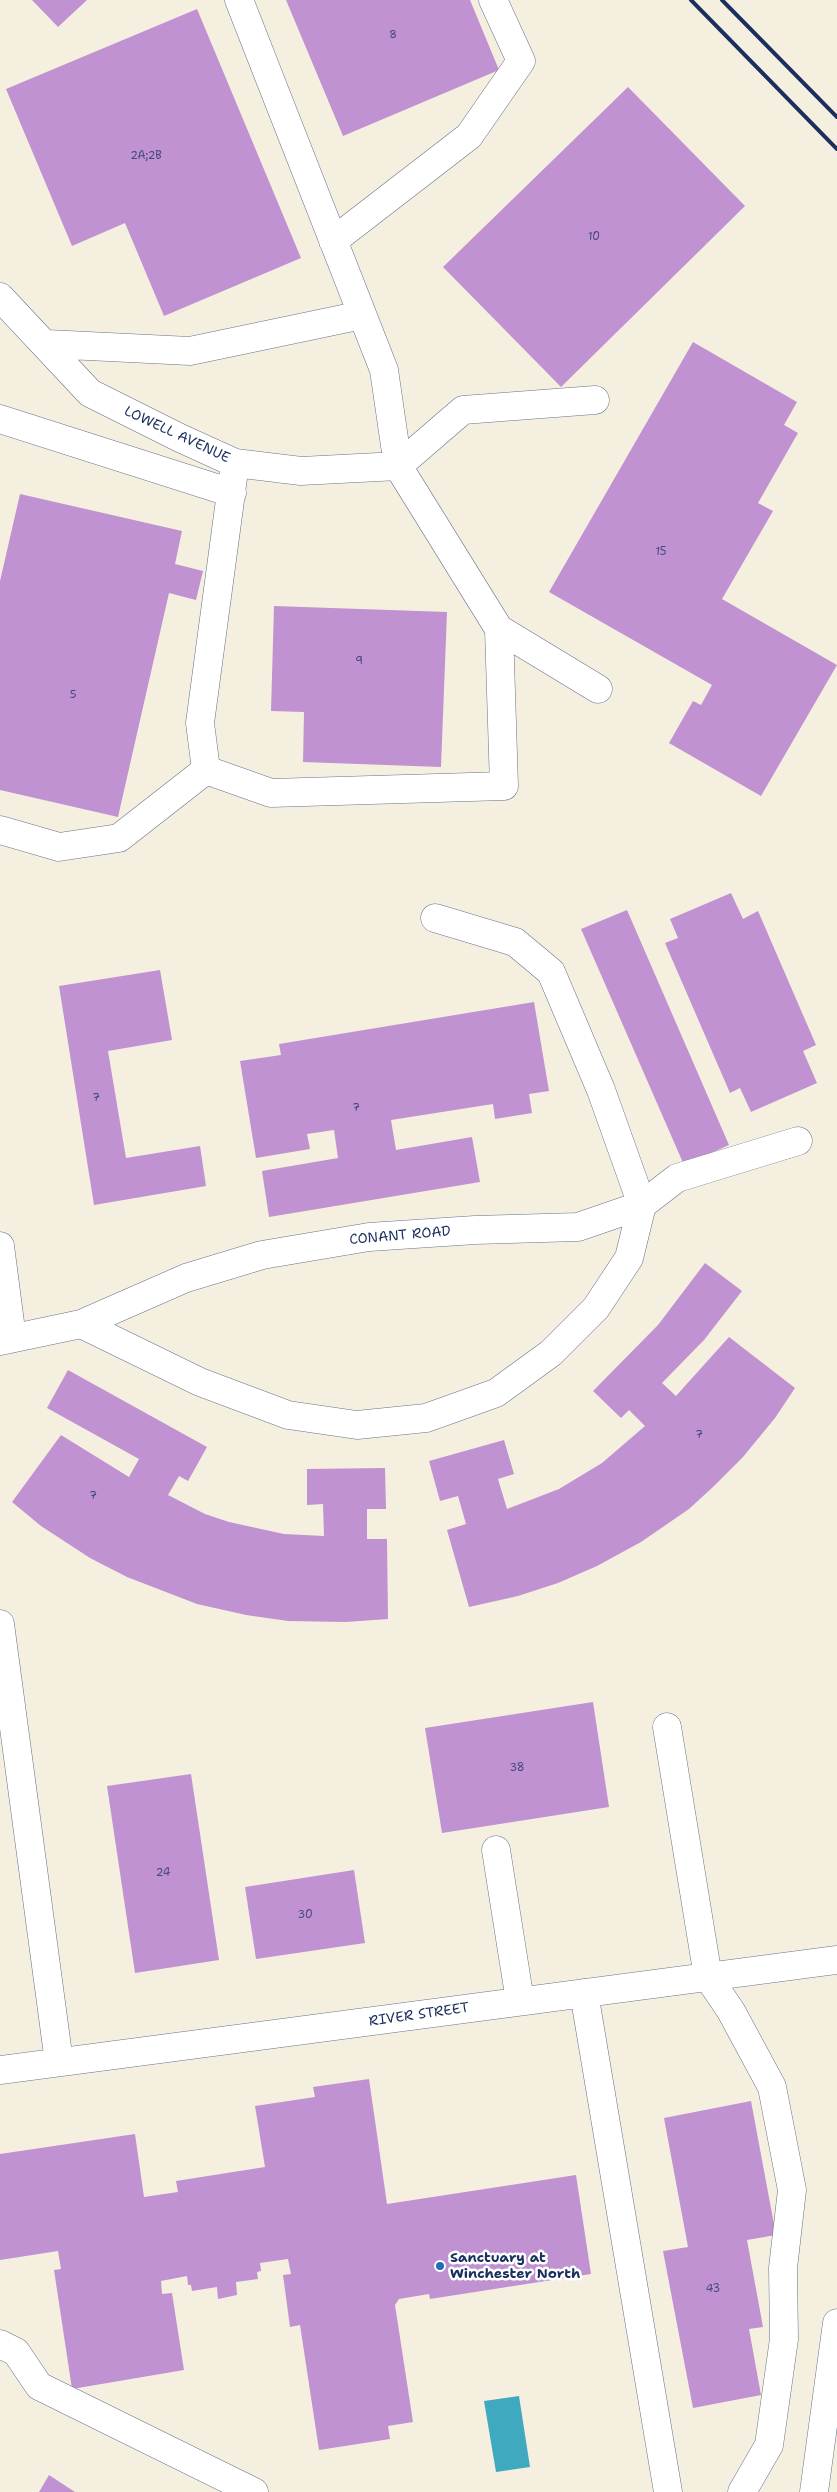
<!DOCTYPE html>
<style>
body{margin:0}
canvas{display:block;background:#f5efdf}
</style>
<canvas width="837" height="2492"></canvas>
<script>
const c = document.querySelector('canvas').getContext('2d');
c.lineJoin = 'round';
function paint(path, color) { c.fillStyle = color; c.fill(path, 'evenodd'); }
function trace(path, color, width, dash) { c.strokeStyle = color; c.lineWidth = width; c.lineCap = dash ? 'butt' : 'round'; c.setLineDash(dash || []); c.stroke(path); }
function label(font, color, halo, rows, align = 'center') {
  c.font = font + ' "Shantell Sans",sans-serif'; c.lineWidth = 5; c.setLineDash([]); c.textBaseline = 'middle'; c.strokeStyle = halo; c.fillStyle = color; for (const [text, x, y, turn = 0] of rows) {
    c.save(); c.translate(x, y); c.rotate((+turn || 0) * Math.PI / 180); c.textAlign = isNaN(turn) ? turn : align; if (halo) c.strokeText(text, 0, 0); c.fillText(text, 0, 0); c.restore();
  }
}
paint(new Path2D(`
 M519,2396L530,2467L496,2472L484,2401Z`), '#3faabf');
paint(new Path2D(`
 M32,0H87L58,27Z
 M286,0H470L499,70L343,136Z
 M197,9L301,258L164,316L125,223L72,246L6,89Z
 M628,87L745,206L561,387L443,267Z
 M693,342L797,402L784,425L798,433L758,503L773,511L722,599L837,665L761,796L669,743L693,701L701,705L712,685L549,592Z
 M20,494L182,531L175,564L203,571L196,600L169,593L118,817L0,790V581Z
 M274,606L447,612L441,767L303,762L304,712L271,711Z
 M731,893L743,919L758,911L816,1045L803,1051L817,1083L751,1112L740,1088L730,1093L665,943L678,938L670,919Z
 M627,910L729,1145L684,1165L581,929Z
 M160,970L172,1040L108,1051L126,1158L200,1146L206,1186L94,1205L59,986Z
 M534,1002L549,1091L529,1094L532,1113L495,1119L493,1104L391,1120L396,1150L472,1137L480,1182L269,1217L262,1171L338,1158L334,1130L307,1134L310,1149L256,1158L240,1061L281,1055L279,1044Z
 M705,1263L742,1291L704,1340L662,1383L676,1396L729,1337L795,1388L775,1418L743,1457L713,1487L689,1509L641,1542L597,1566L558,1583L518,1596L469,1607L447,1530L466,1524L458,1496L440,1501L429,1461L504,1440L514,1474L498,1479L507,1509L559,1489L602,1463L645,1426L629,1410L621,1418L593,1391L658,1325Z
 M68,1370L207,1447L188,1481L179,1476L168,1495L205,1514L229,1522L284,1534L324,1536L323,1504L307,1505V1469L385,1468L386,1509H367V1539H387L388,1619L346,1622L288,1621L246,1615L197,1604L127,1577L90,1558L41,1526L12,1502L61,1435L129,1477L139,1459L47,1408Z
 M593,1702L609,1807L442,1833L425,1728Z
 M191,1774L219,1960L135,1973L107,1786Z
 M354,1870L365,1943L256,1959L245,1887Z
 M369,2079L387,2204L576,2175L591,2274L430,2299L429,2294L399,2299L395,2305L413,2422L388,2426L390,2439L319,2450L300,2325L290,2327L283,2275L291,2274L288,2259L260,2263L261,2271L257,2272L258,2279L236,2282L237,2295L218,2299L217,2287L192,2291L191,2285H188L187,2276L161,2281L162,2294L172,2293L184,2370L72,2389L54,2270L61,2269L58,2251L0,2260V2154L135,2134L144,2197L178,2192L176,2181L265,2167L255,2106L315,2097L313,2087Z
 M751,2101L776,2235L747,2240L763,2327L749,2329L761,2395L693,2408L663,2251L688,2247L664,2118Z
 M49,2475L75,2492H39Z`), '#c192d2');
const minor = new Path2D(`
 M239,0L384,370L398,466L499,629L598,689
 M333,241L469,136L521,61L493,0
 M0,297L90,393L180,438L235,463L301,471L398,466
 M47,344L190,351L362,315
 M0,419L232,493
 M398,466L463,410L595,400
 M206,770L271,793L504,786L499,629
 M206,770L200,723L235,463
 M0,830L59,847L119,838L206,770
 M0,1246L12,1338
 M81,1324L200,1382L288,1415L357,1425L426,1418L496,1393L551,1353L596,1308L629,1258L642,1205L601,1090L551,972L515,942L435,918
 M0,1341L81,1324L186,1278L262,1255L369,1237L475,1230L578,1227L642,1205L677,1178L798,1141
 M0,1624L59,2062
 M667,1727L708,1977L731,2011L772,2087L792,2190L783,2268L784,2339L769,2445L742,2492
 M496,1850L520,2001
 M584,1993L668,2492
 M0,2070L837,1960
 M0,2344L16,2352L39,2386L254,2492
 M814,2492L837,2323`);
trace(minor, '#67728b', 29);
trace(minor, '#fff', 28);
trace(new Path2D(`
 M691,0L837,149
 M722,0L837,117`), '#1b2f5e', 4);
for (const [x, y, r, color] of [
 [440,2266,5,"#1f6fb2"]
]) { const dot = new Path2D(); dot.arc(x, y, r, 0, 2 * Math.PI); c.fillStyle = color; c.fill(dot); trace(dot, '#fff', 2); }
label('11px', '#44487b', null, [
 ["8",393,35],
 ["2A;2B",146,156],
 ["10",594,237],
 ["15",661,552],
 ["9",359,661],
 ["5",73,695],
 ["7",96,1098],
 ["7",356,1108],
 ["7",699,1435],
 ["7",93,1496],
 ["38",517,1768],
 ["24",163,1873],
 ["30",305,1915],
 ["43",713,2289]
]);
label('14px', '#1b2f5e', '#fff', [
 ["LOWELL AVENUE",177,435,25],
 ["CONANT ROAD",400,1236,-5],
 ["RIVER STREET",419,2015,-8]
]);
label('bold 14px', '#1b2f5e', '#fff', [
 ["Sanctuary at",450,2258],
 ["Winchester North",450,2274]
], 'left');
</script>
